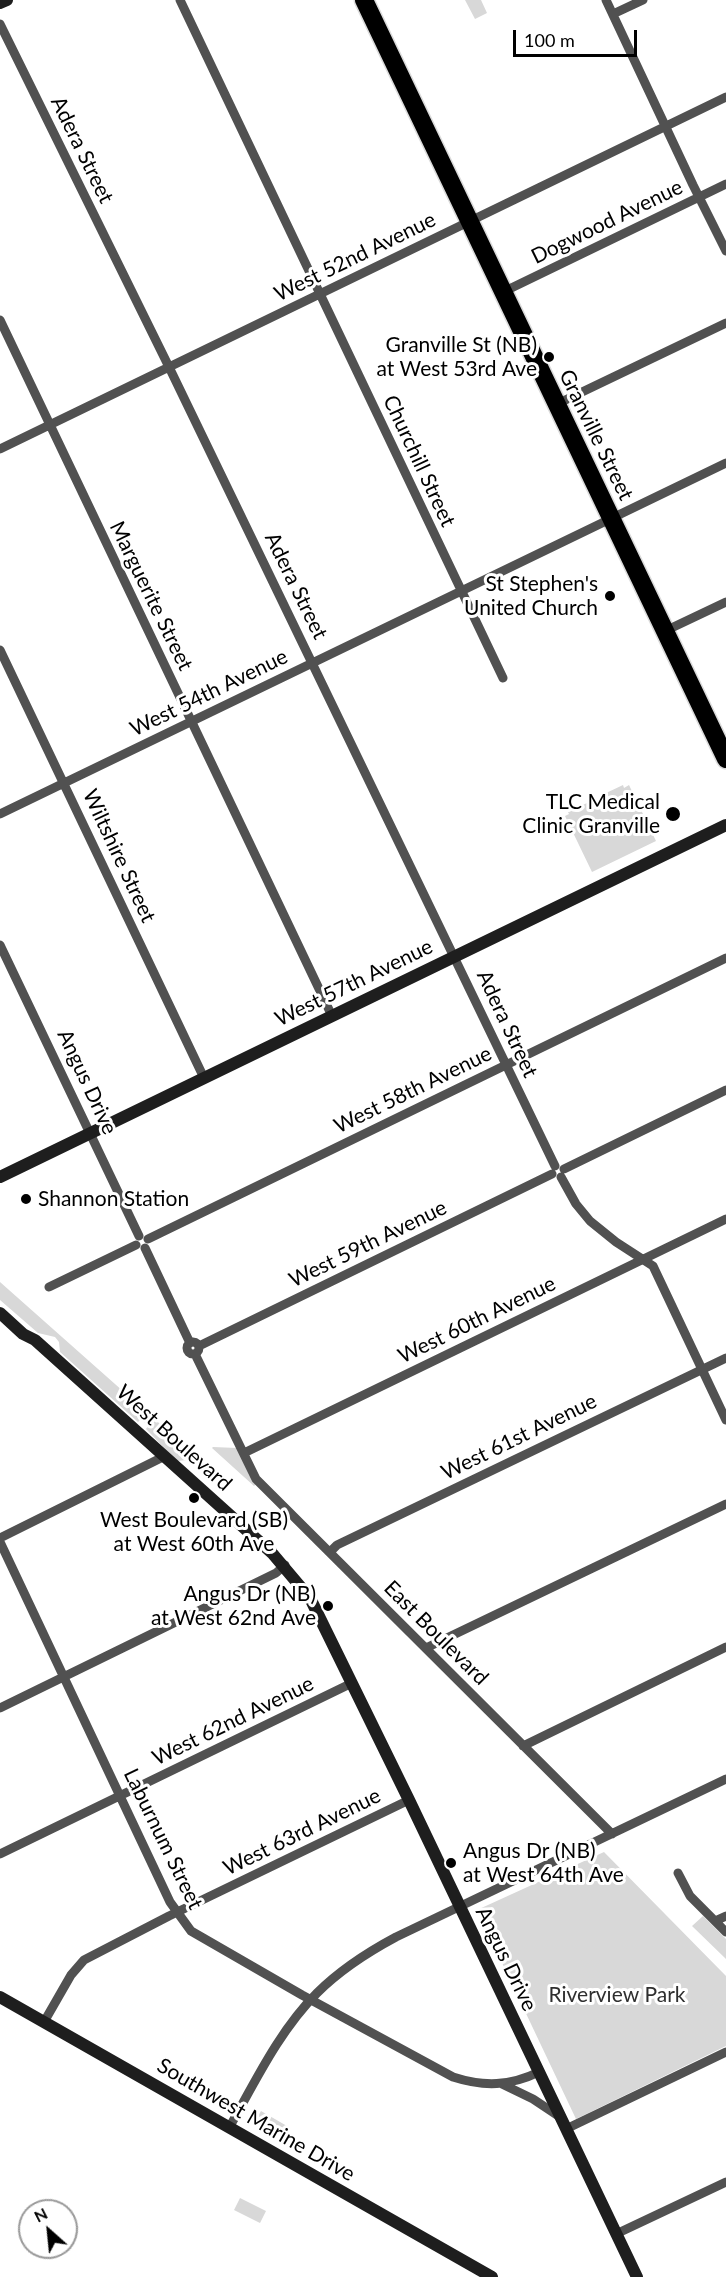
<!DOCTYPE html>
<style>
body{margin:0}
#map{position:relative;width:726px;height:2277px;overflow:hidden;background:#fff;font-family:Lato,sans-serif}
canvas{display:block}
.north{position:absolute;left:18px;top:2199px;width:60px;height:60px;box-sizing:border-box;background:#fff;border:2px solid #999;border-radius:50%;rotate:333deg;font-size:16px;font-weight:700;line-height:24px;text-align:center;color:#000}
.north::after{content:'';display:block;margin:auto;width:21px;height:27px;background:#000;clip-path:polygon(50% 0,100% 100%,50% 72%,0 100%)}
.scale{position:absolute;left:513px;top:30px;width:124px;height:27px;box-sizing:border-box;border:3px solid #000;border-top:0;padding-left:8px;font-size:18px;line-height:21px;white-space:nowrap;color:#000;-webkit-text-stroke:4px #fff;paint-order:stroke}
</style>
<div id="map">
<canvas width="726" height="2277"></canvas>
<div class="north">N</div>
<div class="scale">100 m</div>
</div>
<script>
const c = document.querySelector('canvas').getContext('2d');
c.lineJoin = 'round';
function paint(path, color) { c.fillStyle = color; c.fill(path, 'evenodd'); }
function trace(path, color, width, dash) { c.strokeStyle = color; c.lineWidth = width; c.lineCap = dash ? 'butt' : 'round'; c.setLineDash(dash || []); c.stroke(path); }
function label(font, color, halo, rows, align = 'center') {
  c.font = font + ' Lato,sans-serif'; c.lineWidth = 6; c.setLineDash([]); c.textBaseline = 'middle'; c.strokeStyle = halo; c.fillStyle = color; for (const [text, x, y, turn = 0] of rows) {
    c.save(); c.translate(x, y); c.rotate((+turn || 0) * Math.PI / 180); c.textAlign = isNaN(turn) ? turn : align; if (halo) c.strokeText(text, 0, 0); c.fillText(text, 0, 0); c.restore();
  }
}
paint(new Path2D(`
 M465,0H481L487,13L475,19Z
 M623,785L624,788L629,785L656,841L592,872L565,816L569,814L568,812L587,803L598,802L604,794Z
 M0,1282L195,1455L187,1460L177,1461L146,1429L148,1426L141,1419L138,1422L60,1352L59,1342L55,1337L38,1333L0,1300Z
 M213,1447L237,1448L256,1484L254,1486L212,1448Z
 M604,1852L726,1976V2046L576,2119L477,1910Z
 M703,1916L726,1939V1959L692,1926Z
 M261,2111L287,2126L281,2137L254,2123Z
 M240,2198L266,2211L260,2223L234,2210Z`), '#d8d8d8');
const highway = new Path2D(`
 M364,0L726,759`);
trace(highway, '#dbdbdb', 21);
trace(new Path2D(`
 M180,0L503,678
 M606,0L693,185L726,251
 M613,14L643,0
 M0,24L169,367L555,1166
 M503,292L726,184
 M0,320L332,1016
 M557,404L726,323
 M0,449L726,97
 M665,631L726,602
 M0,650L204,1078
 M0,814L726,463
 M0,945L139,1236
 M564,1169L726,1090
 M561,1177L576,1204L590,1221L616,1242L653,1266L726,1420
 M148,1239L726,958
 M145,1248L190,1343
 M49,1287L136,1245
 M187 1348a6 6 0 1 1 12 0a6 6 0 1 1-12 0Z
 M199,1346L552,1174
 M195,1354L256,1479L612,1834
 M244,1453L726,1219
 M0,1538L165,1456
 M0,1542L170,1902L191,1931L302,1995L453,2077C484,2087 510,2086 539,2072
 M330,1552L337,1545L726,1358
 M426,1648L726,1504
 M0,1708L276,1573L285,1565
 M523,1746L726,1647
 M0,1854L352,1683
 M678,1873L690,1896L726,1932
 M715,1921L726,1916
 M44,2022L71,1975L84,1960L169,1916L409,1800
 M502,2084L533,2099L560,2117
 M229,2128C255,2082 279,2031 317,1993C340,1970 368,1952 396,1937L726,1779
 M566,2129L726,2052
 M616,2234L726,2182`), '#515151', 9);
trace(new Path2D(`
 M0,3L7,0
 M0,1177L726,825
 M0,1313L23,1334L35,1340L272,1553L310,1598L409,1800L637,2277
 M0,1997L492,2277`), '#1e1e1e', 12);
trace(highway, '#000', 18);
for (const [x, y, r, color] of [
 [549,357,6,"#000"],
 [610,596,6,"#000"],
 [673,814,8,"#000"],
 [26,1199,6,"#000"],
 [194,1498,6,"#000"],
 [328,1606,6,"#000"],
 [451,1863,6,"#000"]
]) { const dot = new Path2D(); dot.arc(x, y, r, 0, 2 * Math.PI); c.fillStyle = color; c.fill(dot); trace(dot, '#fff', 2); }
label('21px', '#000', '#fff', [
 ["Adera Street",82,150,64],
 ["Dogwood Avenue",607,222,-26],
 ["West 52nd Avenue",355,257,-26],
 ["Granville Street",596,435,64],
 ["Churchill Street",419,461,65],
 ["Adera Street",296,586,64],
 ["Marguerite Street",151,596,64],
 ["West 54th Avenue",209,693,-26],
 ["Wiltshire Street",119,856,65],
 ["West 57th Avenue",354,983,-26],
 ["Adera Street",507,1024,65],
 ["Angus Drive",87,1082,65],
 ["West 58th Avenue",413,1090,-26],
 ["West 59th Avenue",368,1244,-26],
 ["West 60th Avenue",477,1320,-26],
 ["West 61st Avenue",519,1437,-26],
 ["West Boulevard",174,1438,42],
 ["East Boulevard",436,1633,45],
 ["West 62nd Avenue",233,1721,-26],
 ["West 63rd Avenue",302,1832,-26],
 ["Laburnum Street",163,1839,64],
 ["Angus Drive",506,1959,64],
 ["Southwest Marine Drive",256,2120,30]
]);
label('21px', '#000', '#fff', [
 ["Granville St (NB)",537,345],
 ["at West 53rd Ave",537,369],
 ["St Stephen's",598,584],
 ["United Church",598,608],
 ["TLC Medical",660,802],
 ["Clinic Granville",660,826],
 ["Shannon Station",38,1199,"left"],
 ["West Boulevard (SB)",194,1520,"center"],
 ["at West 60th Ave",194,1544,"center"],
 ["Angus Dr (NB)",316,1594],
 ["at West 62nd Ave",316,1618],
 ["Angus Dr (NB)",463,1851,"left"],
 ["at West 64th Ave",463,1875,"left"]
], 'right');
label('21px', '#2f2f2f', '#fff', [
 ["Riverview Park",617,1995]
]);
</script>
